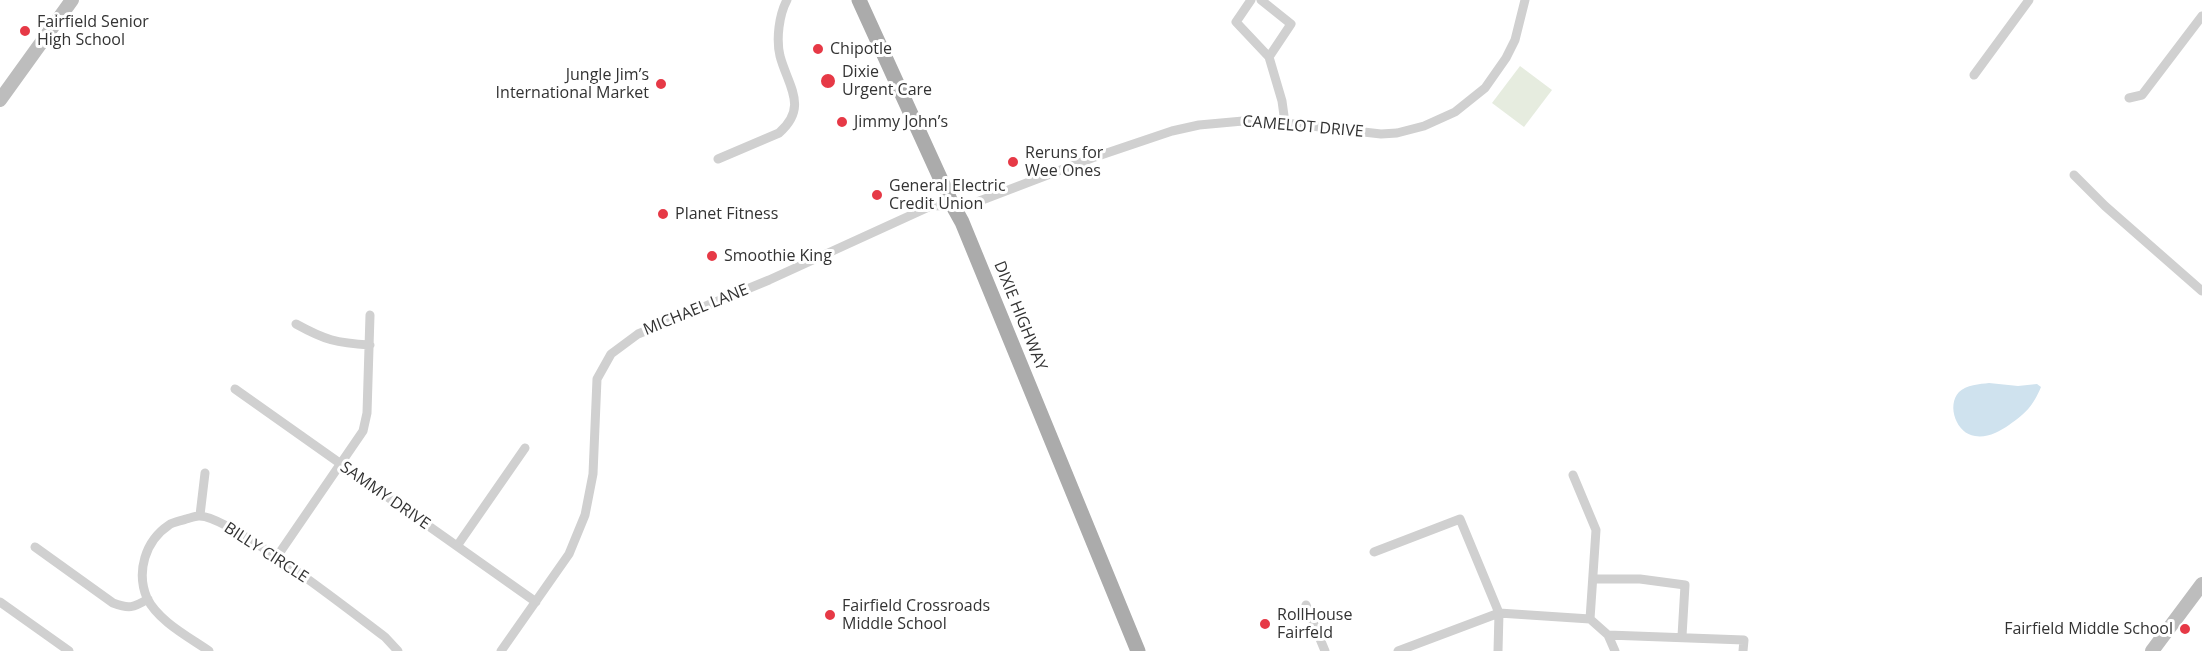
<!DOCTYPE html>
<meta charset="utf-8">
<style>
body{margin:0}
canvas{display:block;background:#fff}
</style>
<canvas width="2202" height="651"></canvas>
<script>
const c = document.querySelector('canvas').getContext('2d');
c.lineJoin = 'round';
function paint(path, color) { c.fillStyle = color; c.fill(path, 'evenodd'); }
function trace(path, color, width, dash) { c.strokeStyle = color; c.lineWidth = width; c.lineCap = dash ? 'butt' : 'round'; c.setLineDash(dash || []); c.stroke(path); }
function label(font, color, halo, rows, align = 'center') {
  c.font = font + ' "Open Sans",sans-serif'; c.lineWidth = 6; c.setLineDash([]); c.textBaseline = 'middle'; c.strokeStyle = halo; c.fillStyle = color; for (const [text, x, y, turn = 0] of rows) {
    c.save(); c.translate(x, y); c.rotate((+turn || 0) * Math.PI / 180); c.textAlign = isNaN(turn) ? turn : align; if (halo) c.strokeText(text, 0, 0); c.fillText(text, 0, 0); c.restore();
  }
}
paint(new Path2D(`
 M1520,66L1552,90L1524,127L1492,103Z`), '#e6ecdf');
paint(new Path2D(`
 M1989,383L2018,386L2037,384L2041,387C2033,406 2026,413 2009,425C1999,432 1987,438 1975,436C1957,434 1946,406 1959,392C1966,385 1980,384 1989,383Z`), '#cfe2ee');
trace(new Path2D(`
 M1251,0L1236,22L1269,57L1291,24L1261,0
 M1269,57L1282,101L1285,123
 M1974,75L2029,0
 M2129,98L2142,95L2202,16
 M718,159L779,133C809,107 788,86 780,56C776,39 779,15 787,0
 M2074,175L2105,206L2202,291
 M296,324C325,340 336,343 370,345
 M235,389L536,602
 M1573,475L1596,530L1590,619
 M200,515L205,473
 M457,546L525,448
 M35,547L113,603C129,609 133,608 148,599
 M1374,552L1460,519L1499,613L1590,619L1608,635L1615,651
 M276,558L363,431L367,413L370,315
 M1593,579H1640L1685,585L1682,636
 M0,602L69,651
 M1306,605L1325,651
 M1608,635L1744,640L1743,651
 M209,651C189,637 158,621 147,598C136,572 145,541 169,525C173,522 181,521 186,519C190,518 195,516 199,516C229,515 354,614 385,637L398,651
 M501,651L569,554L585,515L593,474L597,379L611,354L638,334L769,280L931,206L969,205L1092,158L1172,131L1199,125L1243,121L1285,123L1381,134L1397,133L1424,126L1455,112L1485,88L1506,58L1515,40L1525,0
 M1398,651L1499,613L1498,651`), '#d0d0d0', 9);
trace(new Path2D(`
 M0,100L72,0
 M2152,651L2202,584`), '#bdbdbd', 14);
trace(new Path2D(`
 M859,0L952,204L962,222L1138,651`), '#ababab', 15);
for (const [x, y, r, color] of [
 [25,31,6,"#e63946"],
 [818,49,6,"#e63946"],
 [828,81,8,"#e63946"],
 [661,84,6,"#e63946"],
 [842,122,6,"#e63946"],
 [1013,162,6,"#e63946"],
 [877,195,6,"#e63946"],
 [663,214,6,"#e63946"],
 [712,256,6,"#e63946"],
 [830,615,6,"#e63946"],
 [1265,624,6,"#e63946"],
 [2185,629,6,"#e63946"]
]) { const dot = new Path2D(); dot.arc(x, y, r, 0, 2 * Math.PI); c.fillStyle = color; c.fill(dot); trace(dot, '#fff', 2); }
label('16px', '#333', '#fff', [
 ["Fairfield Senior",37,22],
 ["High School",37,40],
 ["Chipotle",830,49],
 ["Dixie",842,72],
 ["Urgent Care",842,90],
 ["Jungle Jim’s",649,75,"right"],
 ["International Market",649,93,"right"],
 ["Jimmy John’s",854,122],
 ["Reruns for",1025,153],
 ["Wee Ones",1025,171],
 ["General Electric",889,186],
 ["Credit Union",889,204],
 ["Planet Fitness",675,214],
 ["Smoothie King",724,256],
 ["Fairfield Crossroads",842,606],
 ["Middle School",842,624],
 ["RollHouse",1277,615],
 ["Fairfeld",1277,633],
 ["Fairfield Middle School",2173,629,"right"]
], 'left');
label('16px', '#333', '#fff', [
 ["CAMELOT DRIVE",1303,127,5],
 ["MICHAEL LANE",696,310,-22],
 ["DIXIE HIGHWAY",1020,316,68],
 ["SAMMY DRIVE",385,496,35],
 ["BILLY CIRCLE",266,553,33]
]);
</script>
